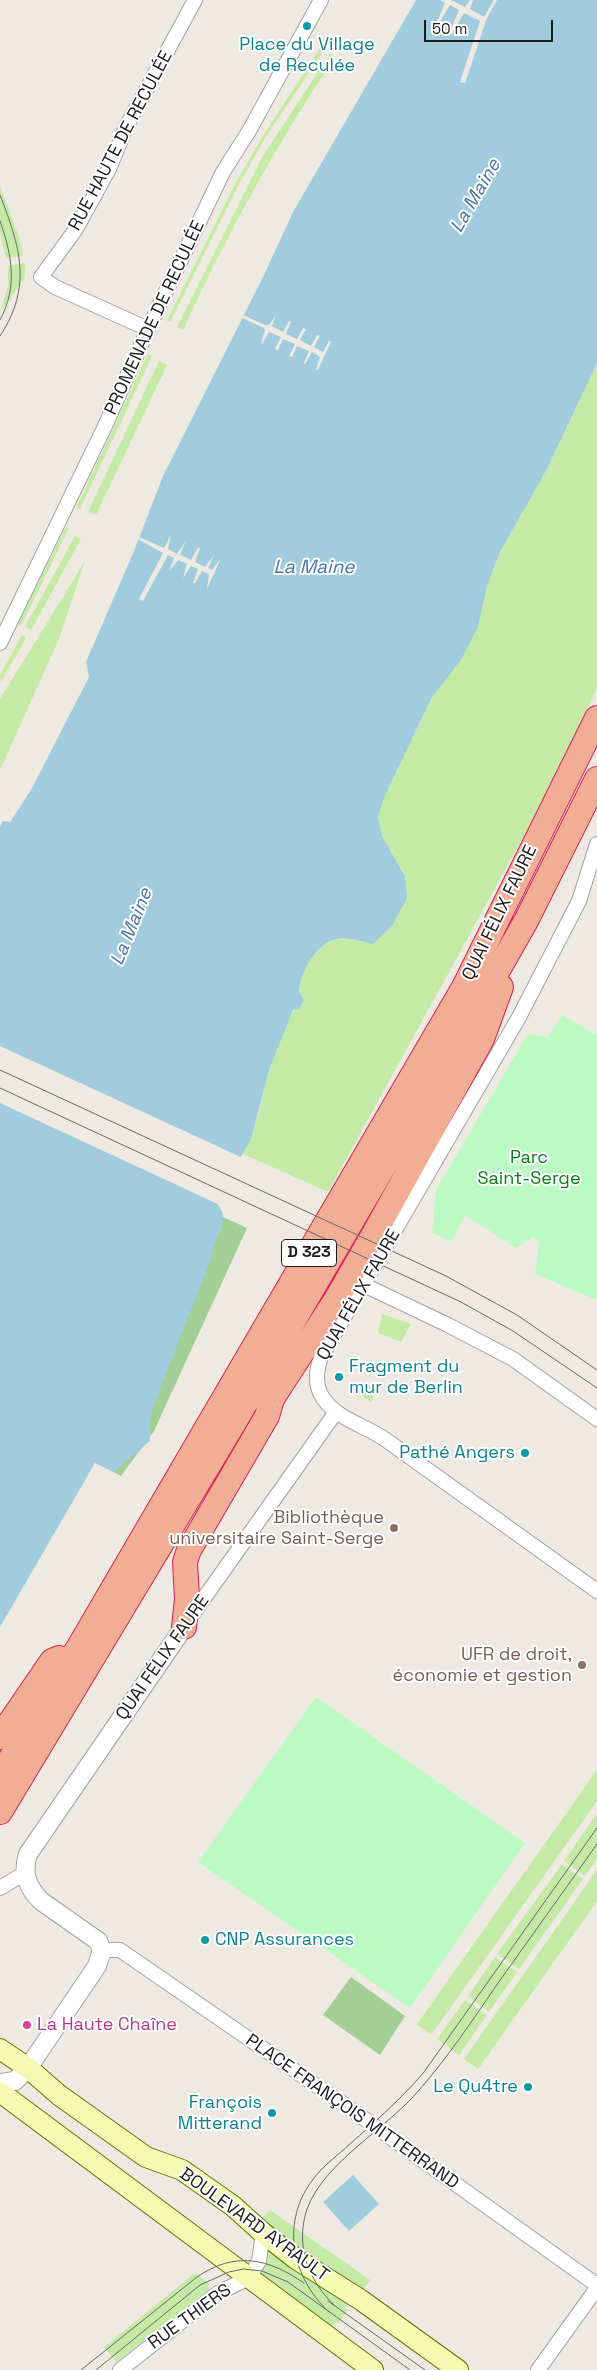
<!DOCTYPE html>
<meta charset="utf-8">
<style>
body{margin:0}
#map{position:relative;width:597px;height:2370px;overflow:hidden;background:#eeeae1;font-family:"Space Grotesk",sans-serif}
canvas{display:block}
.scale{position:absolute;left:424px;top:20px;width:129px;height:22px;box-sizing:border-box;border:2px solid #1c1c1c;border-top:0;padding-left:6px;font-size:15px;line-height:18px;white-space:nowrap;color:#1c1c1c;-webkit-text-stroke:4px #fff;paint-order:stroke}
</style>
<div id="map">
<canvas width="597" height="2370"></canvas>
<div class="scale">50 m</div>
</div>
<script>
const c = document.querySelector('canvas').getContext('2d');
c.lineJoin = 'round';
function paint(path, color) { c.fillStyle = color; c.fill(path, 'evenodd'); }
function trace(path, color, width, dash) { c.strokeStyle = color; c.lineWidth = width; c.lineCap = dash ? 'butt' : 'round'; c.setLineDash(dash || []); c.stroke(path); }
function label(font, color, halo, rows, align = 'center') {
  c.font = font + ' "Space Grotesk",sans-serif'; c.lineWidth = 4; c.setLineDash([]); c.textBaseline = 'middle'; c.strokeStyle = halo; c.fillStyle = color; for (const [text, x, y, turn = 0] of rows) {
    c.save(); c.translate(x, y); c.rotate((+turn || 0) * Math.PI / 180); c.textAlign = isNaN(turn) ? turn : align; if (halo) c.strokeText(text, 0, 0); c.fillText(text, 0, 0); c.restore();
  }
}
paint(new Path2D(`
 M321,47L325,49L268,133L239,184L170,322L167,320L235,184L266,131Z
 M330,54L335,57C277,144 226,235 183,330L177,327L264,154Z
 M0,186L20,240L23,256L6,258L0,233Z
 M25,263V278L0,312L8,286V266Z
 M148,354L152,356L80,509L76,508Z
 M159,361L167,365L96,515L88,512Z
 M597,363V689L527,830L328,1192L243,1154C269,1108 264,1039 303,1000C289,979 318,941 341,938C350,937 359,942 368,943L405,875L382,836L378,817L384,798L431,699L461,660L478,627L487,586L500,552L547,469Z
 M66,527L69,528L21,626L17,624Z
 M75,536L81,539L31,630L25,627Z
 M85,561L59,639L0,770V699Z
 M22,635L26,638L1,682L0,675Z
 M382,1314L411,1324L401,1342L378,1333Z
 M362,1383L378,1389L371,1402L358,1393Z
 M597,1770V1801L431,2035L417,2024Z
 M597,1814V1859L585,1876L564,1861Z
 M562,1864L583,1879L519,1969L497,1954Z
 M597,1870V1901L478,2069L464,2059Z
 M495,1957L517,1972L489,2012L468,1996Z
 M465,2000L487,2015L459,2055L437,2039Z
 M270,2210L370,2280L361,2293L259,2220Z
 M271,2247L330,2288L328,2292L347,2304L345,2308L348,2310L338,2324L335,2322L332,2327L261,2276L260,2273L268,2250Z
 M195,2273L210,2284L207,2286L210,2289L116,2362L104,2347Z`), '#c4eaa5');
paint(new Path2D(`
 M184,1199L247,1228L154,1431L121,1476L102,1466L148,1391Z
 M351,1977L405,2016L380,2055L323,2015Z`), '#a3ce95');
paint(new Path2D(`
 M562,1015L597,1035V1300L535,1274L539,1241L533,1237L516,1248L465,1215L452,1241L432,1233L436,1190L528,1034L548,1037Z
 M316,1697L525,1843L410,2008L198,1862Z`), '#bbfac3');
paint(new Path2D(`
 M416,0H597V363L547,469L500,552L487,586L478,627L461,660L431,699L384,798L378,817L382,836L405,876L407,898L392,926L373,944C364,942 351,938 342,938C318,940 300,970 299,992L304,1000L299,1009L293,1010L270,1067L251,1139L216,1201C218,1206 223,1211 223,1216C224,1227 213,1243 212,1256L153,1407L149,1422L150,1441L114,1472L95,1463L0,1627V826L3,821L10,822L31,790L89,677L86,662L134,551L163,476L264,275L293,212Z
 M353,2175L379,2204L349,2231L323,2202Z`), '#a0ccdd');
paint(new Path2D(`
 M440,0H451L465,7L470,0H473L470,9L484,17L494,0H497L487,18L465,83L460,82L480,21L464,13L451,35L449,34L459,10L450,5L439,23L437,22L445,3Z
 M241,314L265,325H269L276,315L272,326L283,332L289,321L291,322L286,334L297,339L303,328L306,329L300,340L311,346L317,335L320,336L314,347L323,352L329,341L331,342L318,370L316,369L320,357L312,352L305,364L304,363L309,351L297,346L292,357L289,356L295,344L283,339L278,350L275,349L281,337L269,332L262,344L261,343L265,330L264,328L240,317Z
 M171,535L168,549L177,554L186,541L180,555L191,560L198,547L200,548L195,562L205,567L214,555L208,568L212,570L221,558L207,589L209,574L202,571L195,583H193L198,569L191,566L183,578L187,564L178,560L169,571L174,558L168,555L143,601L139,599L163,553L136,538L137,536L164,548Z
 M0,1046L243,1158L219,1201L220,1205L0,1103Z`), '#eeeae1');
const minor = new Path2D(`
 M148,329L55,287L41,277L76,229L109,169L126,127L195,0
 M0,643L105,426L148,329L223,172L249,131L321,0
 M597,844L579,901L518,1019L321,1357C316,1371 314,1385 323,1398C338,1420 365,1425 386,1440C456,1490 526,1541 597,1591
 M364,1285L448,1325L513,1359L597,1419
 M187,1622L336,1412
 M0,1888L25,1873
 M102,1950H120L352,2110L597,2285
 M120,2370L218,2293L249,2278L259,2261L263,2233
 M538,2370L597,2288`);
const tertiary = new Path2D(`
 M0,2083L15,2081L28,2068L97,1966L102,1950L98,1941L41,1901C27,1887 22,1873 28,1854L184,1627`);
const secondary = new Path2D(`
 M0,2049L28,2068L59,2095L146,2157L182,2170L233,2206L263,2233L296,2259L361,2300L458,2370
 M0,2092L373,2370`);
const trunk = new Path2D(`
 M184,1627L187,1599L185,1562L189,1550L267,1416L272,1399L337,1298L375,1232L482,1039L501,987
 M0,1737L52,1661L59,1658
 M0,1776L80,1645L464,987L597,718
 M0,1812L232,1426L481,1000L526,921L597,779`);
trace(minor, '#a3a3a3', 16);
trace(tertiary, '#a3a3a3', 20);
trace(secondary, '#627303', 22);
trace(trunk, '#da2058', 26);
trace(minor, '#fff', 14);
trace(tertiary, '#fff', 18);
trace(secondary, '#f4fab2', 20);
trace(trunk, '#f2ae95', 24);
trace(new Path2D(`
 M0,195C20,247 33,286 0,336
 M0,221C12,255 18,287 0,320
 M0,1070L446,1276L517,1315L597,1370
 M0,1088L461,1302L513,1331L597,1388
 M328,2301L425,2370
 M334,2305C308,2280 295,2245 307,2209C324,2162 388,2128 420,2089C448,2057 472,2021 496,1986C530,1938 564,1891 597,1844
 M329,2312C291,2277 280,2221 314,2178C324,2165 338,2155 350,2144C376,2121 402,2098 424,2072L597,1828
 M81,2370L197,2277C235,2251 268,2258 304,2283
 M96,2370L200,2285L229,2272L243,2269L262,2271L288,2282L410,2370`), '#6a6a6a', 1);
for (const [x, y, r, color] of [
 [307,26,5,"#0f9aa8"],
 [339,1377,5,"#0f9aa8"],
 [525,1453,5,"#0f9aa8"],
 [394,1528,5,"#8d6e63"],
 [582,1665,5,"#8d6e63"],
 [205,1940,5,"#0f9aa8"],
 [27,2025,5,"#d1479c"],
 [528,2087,5,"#0f9aa8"],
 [272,2113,5,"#0f9aa8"]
]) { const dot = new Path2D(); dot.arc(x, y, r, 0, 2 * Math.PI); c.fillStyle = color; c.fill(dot); trace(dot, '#fff', 2); }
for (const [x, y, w] of [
 [309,1253,55]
]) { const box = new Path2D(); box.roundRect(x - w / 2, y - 13.5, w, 27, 4); c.fillStyle = '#fff'; c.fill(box); trace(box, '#1c1c1c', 1); }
label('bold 16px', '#1c1c1c', null, [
 ["D 323",309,1253]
]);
label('18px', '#0d838f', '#fff', [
 ["Place du Village",307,45,"center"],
 ["de Reculée",307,66,"center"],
 ["Fragment du",349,1367,"left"],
 ["mur de Berlin",349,1388,"left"],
 ["Pathé Angers",515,1453],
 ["CNP Assurances",215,1940,"left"],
 ["Le Qu4tre",518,2087],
 ["François",262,2103],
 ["Mitterand",262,2124]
], 'right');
label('18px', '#1c1c1c', '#fff', [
 ["RUE HAUTE DE RECULÉE",121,141,-62],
 ["PROMENADE DE RECULÉE",155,318,-65],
 ["QUAI FÉLIX FAURE",500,913,-64],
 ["QUAI FÉLIX FAURE",359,1295,-60],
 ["QUAI FÉLIX FAURE",163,1658,-55],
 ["PLACE FRANÇOIS MITTERRAND",352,2112,35],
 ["BOULEVARD AYRAULT",254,2225,36],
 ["RUE THIERS",190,2317,-36]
]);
label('18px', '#097b17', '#fff', [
 ["Parc",529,1158],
 ["Saint-Serge",529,1179]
]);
label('18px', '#785e54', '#fff', [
 ["Bibliothèque",384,1518],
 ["universitaire Saint-Serge",384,1539],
 ["UFR de droit,",572,1655],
 ["économie et gestion",572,1676]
], 'right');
label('18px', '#b23c85', '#fff', [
 ["La Haute Chaîne",37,2025]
], 'left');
label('italic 19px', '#4776ac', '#fff', [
 ["La Maine",476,196,-60],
 ["La Maine",314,568],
 ["La Maine",132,927,-68]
]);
</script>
